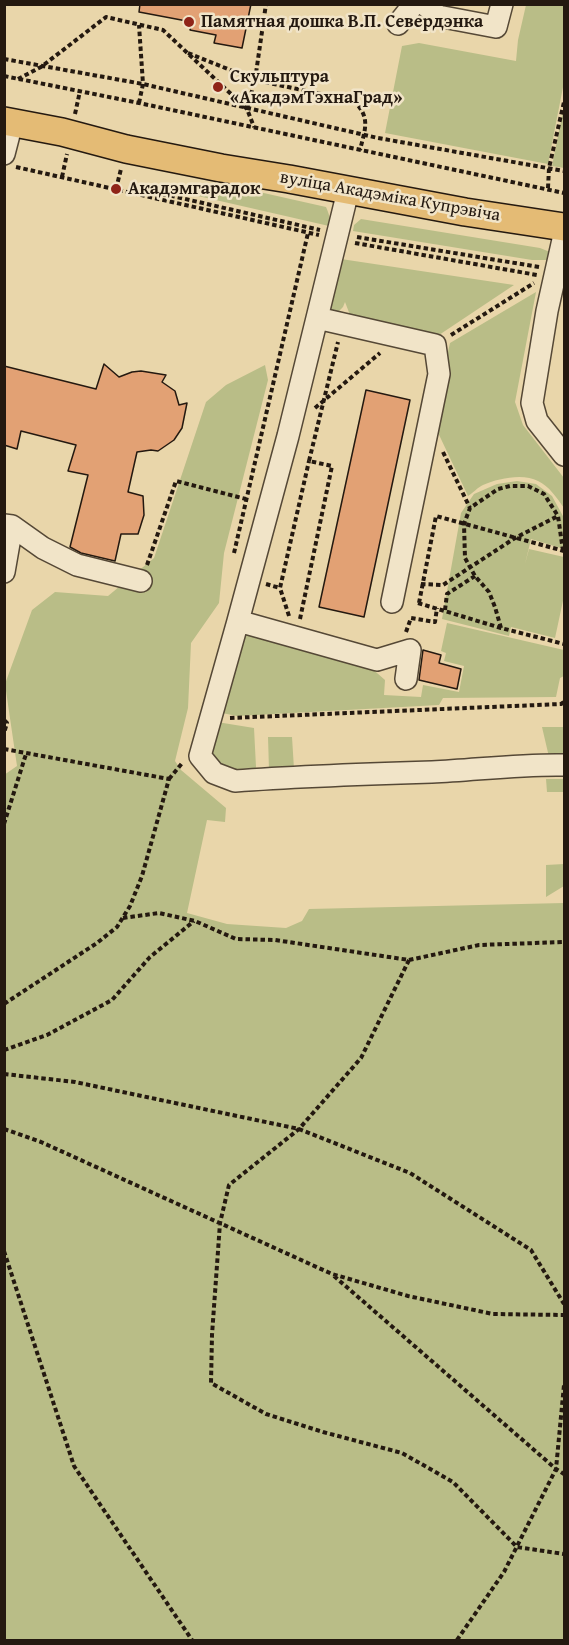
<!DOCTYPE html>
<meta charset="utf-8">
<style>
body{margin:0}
#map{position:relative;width:569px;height:1645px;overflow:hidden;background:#e9d6aa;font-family:"Gentium Book Plus",serif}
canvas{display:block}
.frame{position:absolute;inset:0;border:6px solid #241910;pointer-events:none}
</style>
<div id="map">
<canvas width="569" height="1645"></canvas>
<div class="frame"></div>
</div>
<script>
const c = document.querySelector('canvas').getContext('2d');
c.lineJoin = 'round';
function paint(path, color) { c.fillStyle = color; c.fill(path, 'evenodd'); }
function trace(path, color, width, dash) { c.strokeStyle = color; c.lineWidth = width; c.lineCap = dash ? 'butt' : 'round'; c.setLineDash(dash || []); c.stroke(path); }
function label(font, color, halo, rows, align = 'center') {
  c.font = font + ' "Gentium Book Plus",serif'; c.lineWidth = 5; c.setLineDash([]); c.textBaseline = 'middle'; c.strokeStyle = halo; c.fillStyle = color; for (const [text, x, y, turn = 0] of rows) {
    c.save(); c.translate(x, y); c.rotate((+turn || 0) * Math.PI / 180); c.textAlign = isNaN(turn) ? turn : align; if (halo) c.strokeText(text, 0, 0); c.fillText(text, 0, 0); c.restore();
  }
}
paint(new Path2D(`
 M526,5H564V82L548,164L385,133L402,46L419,43L516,61L518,40Z
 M564,106V168L552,166Z
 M164,186L187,189L237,187L326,207C329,214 331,219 329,226L172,190Z
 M361,219L540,248L550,252V260H532L353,231L354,225Z
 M341,259L514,285L439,335L350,315L345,302L343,307L338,312H333L330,309Z
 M536,292L515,402L523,425L564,478V508C557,498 549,486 538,481C524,473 498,478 483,485C478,487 473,493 468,496L432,420L450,343Z
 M265,365L268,380L224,553L219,603L191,643L188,708L175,761L181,770L226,808L225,822L207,820L187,913L227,924L286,928L302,921L309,909L564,903V1640H5L4,775L17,766L5,684L32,610L55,592L108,596L154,558L206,402L226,385Z
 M517,481L536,484L552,496L564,518V549L531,539L525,564L529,549L564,557V596L555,638L511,627L509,636L442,619L461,513L474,494L497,484Z
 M447,623L564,650V676L560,678L556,697L443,698L439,705L237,716L217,712L238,632L369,666L385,680L384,695L421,697L423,685L459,692L464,666L444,661L446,653L441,651Z
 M217,722L254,728L256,767L254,771L228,772L207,754Z
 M542,727H564V759L549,757Z
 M268,737H292L294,769L269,770Z
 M546,779H564V792H547Z
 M564,864V886L546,897V865Z`), '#b9bd87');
const building = new Path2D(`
 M140,4H251L242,48L214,43L216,35L190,30L192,22L139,12Z
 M104,364L119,377L132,372L141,371L166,375L162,382L175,391L179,405L187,403L182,428L174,440L158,451L151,450L137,452L128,492L143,496L144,515L138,534H121L115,561L81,553L70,547L88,475L68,471L76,445L21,431L17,449L4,445V366L96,389Z
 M366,390L410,400L364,617L319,607Z
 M423,650L441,655L439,663L461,669L457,689L419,680Z`);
paint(building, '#e2a174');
trace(building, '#241910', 1.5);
const minor = new Path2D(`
 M424,4L438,16L496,27L502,4
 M398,24L414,4
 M4,154L12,123
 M348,191L317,318L435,345L439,374L392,602
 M564,235L547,311L532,403L537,421L564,455
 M317,318L288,436L238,621L377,660L410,650L406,679
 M4,525L12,526L43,548L77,565L141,581
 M4,572L12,526
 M238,621L200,756L214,773L235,781C301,776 366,774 432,772C476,770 520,764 564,765`);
const major = new Path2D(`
 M4,121L62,132L126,149L221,168L289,179L465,212L564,227`);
trace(minor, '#554836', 24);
trace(major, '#241910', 30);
trace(new Path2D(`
 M188,53L255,80L354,101C371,118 365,129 360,150
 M4,59L143,84L378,138L564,171
 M4,76L139,103L564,193
 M18,79L41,67L106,17L163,30L247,109L254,127
 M139,103L143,84L139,25
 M247,109L255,80L266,4
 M75,114L80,91
 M16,167L319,235
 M62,177L67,154
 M548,188L549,168L564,102
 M116,189L121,169
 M148,194L168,195L320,230
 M357,237L539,267
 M355,243L537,275
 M451,335L534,283
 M315,408L380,353
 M443,452L470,508
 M234,553L308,233
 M147,565L176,481L246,499
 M266,584L280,588
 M421,584L443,585L515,538L558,516
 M418,603L501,628L564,644
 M419,603L436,516L564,551
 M445,610L447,594L475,576
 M289,616L280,588L309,461
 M300,619L332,466L309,461L338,342
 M501,628L495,607L489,592L475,576L465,558L464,524L470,508L498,489L510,486H528L544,494L558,516L563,551
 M406,632L411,618L435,622L437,608
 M230,718L561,704L564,702
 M4,720L7,723L4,733
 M4,749L169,779L142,876L130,906L117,927L97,943L4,1004
 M169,779L183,762
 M4,824L26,754
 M123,918L159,913L195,921L236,939L275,940L409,960L479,945L564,942
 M409,960L361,1058L299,1129L229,1185L220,1223L212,1335L211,1383L266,1414L323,1432L402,1453L453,1482L517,1547L564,1554
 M4,1050L47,1035L112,1000L150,957L194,921
 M4,1074L75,1082L299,1129L410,1173L531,1250L564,1304
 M4,1129L41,1142L332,1274L408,1296L493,1314L564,1315
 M4,1251L74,1466L192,1640
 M334,1276L556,1469L564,1474
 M457,1640L504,1572L556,1469L564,1385`), '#241910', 4, [4.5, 3]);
trace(minor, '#f1e4c8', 21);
trace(major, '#e4bb75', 27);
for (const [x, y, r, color] of [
 [189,22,6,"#8f2418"],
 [218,87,6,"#8f2418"],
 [116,189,6,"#8f2418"]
]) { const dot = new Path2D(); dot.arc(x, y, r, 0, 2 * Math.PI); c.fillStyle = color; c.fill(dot); trace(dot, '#f1e4c8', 2); }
label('bold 18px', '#241910', '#f1e4c8', [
 ["Памятная дошка В.П. Севердэнка",201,22],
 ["Скульптура",230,77],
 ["«АкадэмТэхнаГрад»",230,98],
 ["Акадэмгарадок",128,189]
], 'left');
label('18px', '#241910', '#f1e4c8', [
 ["вуліца Акадэміка Купрэвіча",390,197,10]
]);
</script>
